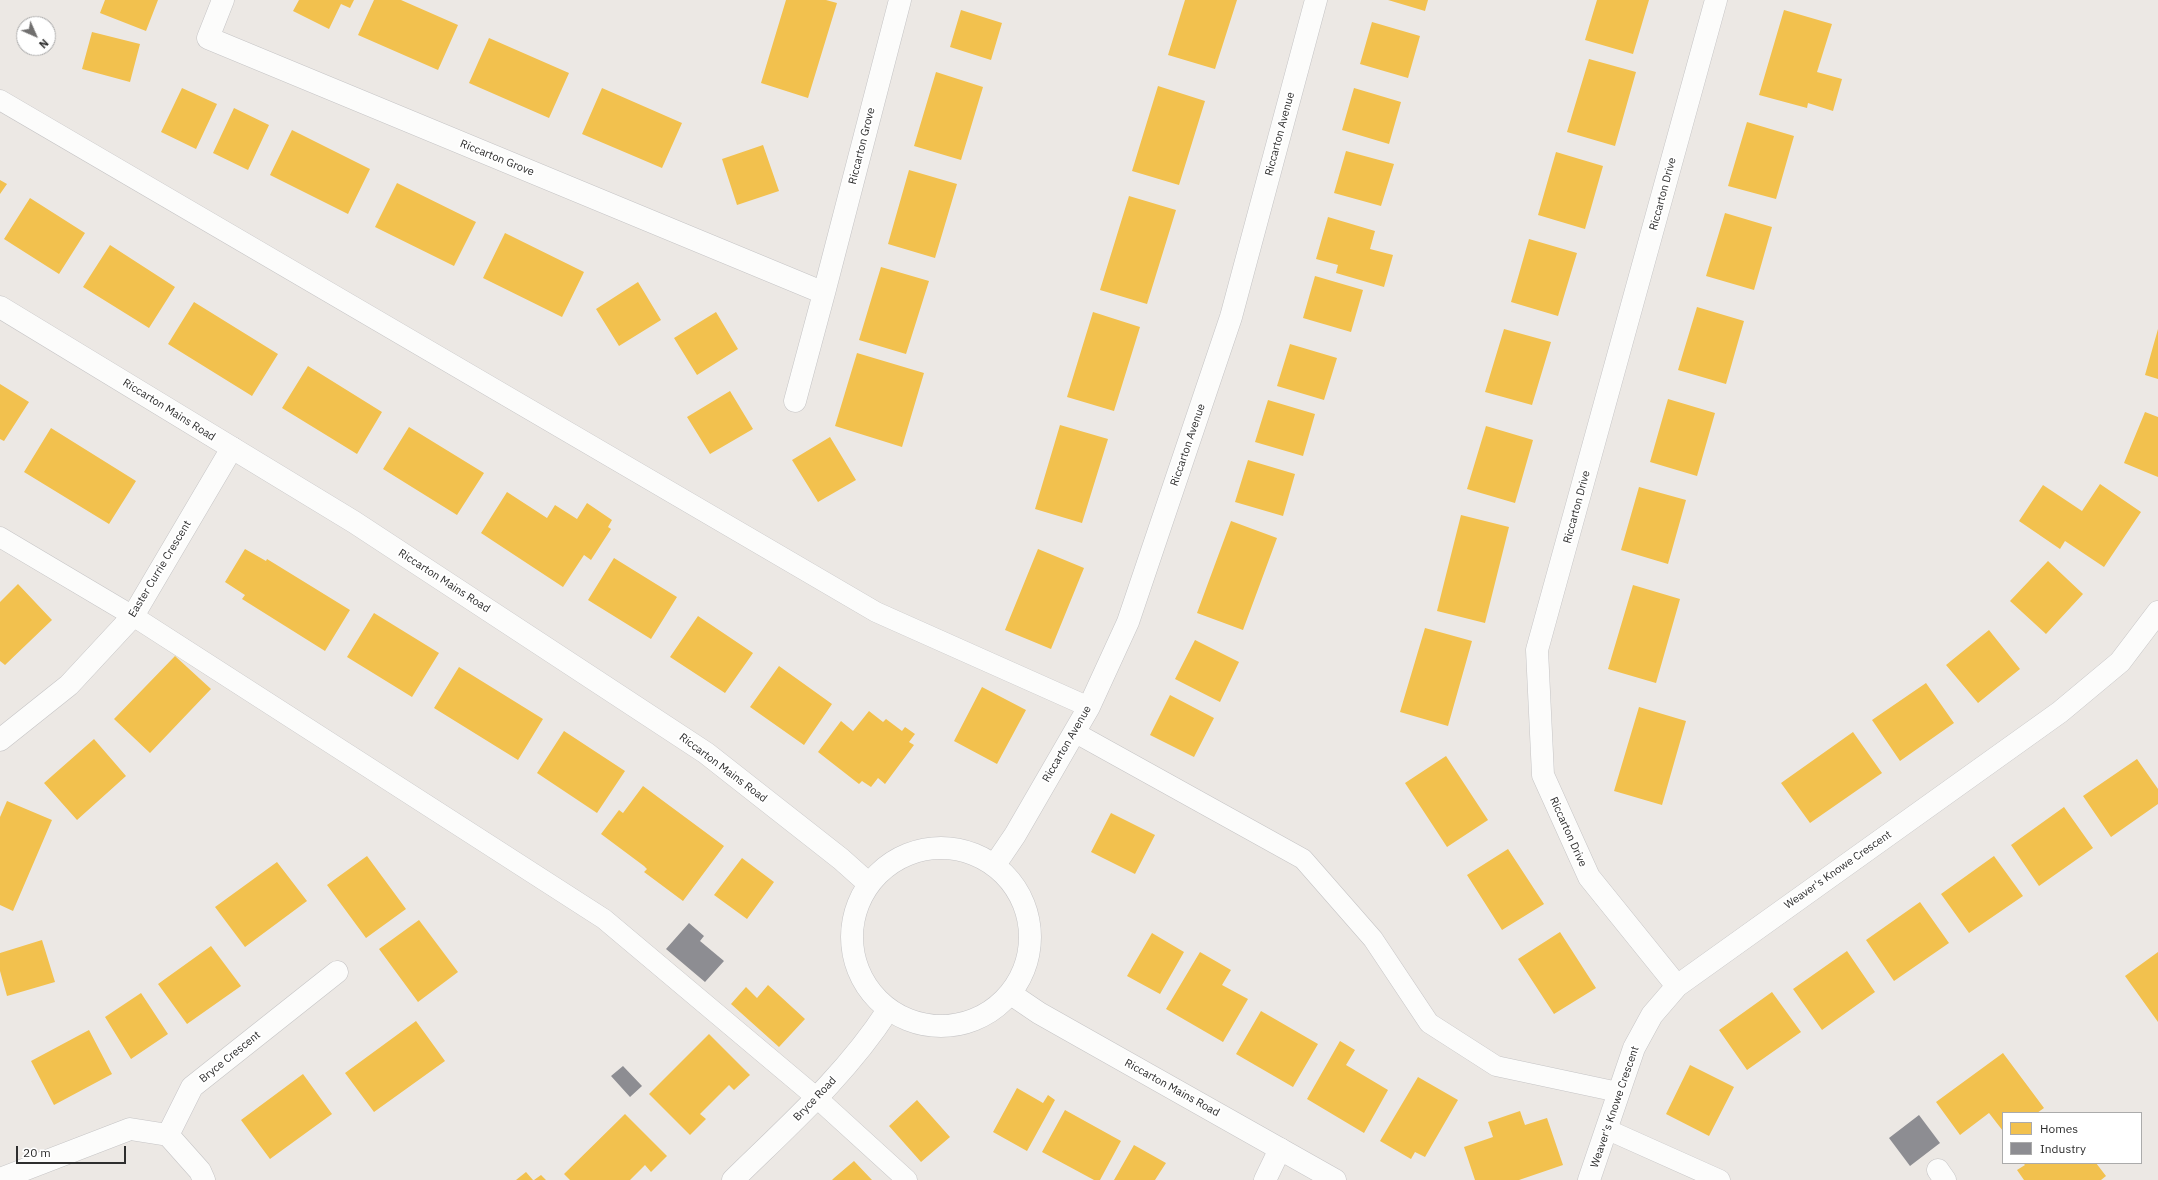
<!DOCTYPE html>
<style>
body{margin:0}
#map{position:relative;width:2158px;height:1180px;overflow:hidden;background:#ece8e4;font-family:"IBM Plex Sans",sans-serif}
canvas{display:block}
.legend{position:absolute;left:2002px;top:1112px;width:140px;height:52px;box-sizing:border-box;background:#fff;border:1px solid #ababab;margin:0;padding:5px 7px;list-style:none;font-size:12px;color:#2e2e2e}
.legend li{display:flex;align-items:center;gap:8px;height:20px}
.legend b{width:20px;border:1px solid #ababab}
.north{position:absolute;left:16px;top:16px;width:40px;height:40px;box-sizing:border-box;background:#fff;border:1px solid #ababab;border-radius:50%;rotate:135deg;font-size:11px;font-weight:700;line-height:16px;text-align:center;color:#2e2e2e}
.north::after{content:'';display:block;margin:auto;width:14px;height:18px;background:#706f6e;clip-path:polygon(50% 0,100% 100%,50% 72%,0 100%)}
.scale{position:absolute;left:16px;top:1146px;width:110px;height:18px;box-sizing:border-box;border:2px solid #2e2e2e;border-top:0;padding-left:5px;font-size:12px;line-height:14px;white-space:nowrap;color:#2e2e2e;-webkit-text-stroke:3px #fff;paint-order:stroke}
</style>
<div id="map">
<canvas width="2158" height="1180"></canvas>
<ul class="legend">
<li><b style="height:11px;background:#f2c14e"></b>Homes</li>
<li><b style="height:11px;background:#8d8d92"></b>Industry</li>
</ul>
<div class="north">N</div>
<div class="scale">20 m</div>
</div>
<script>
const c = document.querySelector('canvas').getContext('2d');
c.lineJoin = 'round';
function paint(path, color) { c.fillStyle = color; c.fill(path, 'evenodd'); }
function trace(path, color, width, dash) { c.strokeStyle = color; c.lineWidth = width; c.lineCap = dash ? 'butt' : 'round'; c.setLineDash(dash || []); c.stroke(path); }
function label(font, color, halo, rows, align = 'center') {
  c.font = font + ' "IBM Plex Sans",sans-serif'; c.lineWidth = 4; c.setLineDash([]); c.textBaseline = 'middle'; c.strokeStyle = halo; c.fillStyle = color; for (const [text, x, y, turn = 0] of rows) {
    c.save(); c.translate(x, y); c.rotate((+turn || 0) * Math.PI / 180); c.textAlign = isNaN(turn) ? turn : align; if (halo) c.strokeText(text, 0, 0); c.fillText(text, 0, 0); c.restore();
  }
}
paint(new Path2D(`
 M105,0H158L146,31L100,13Z
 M299,0H354L350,8L341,4L329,29L293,11Z
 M374,0H401L458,25L438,70L358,35Z
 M786,0H826L837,3L808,98L761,83Z
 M1185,0H1237L1215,69L1168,55Z
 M1388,0H1428L1425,11Z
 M1597,0H1649L1633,54L1585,40Z
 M961,10L1002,23L991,60L950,47Z
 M1784,10L1832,24L1817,72L1842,79L1833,111L1808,103L1807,108L1759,95Z
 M1372,22L1420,36L1408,78L1360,64Z
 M92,32L140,44L130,82L82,69Z
 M489,38L569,73L549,118L469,83Z
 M1589,59L1636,72L1615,146L1567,132Z
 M936,72L983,87L961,160L914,146Z
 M1158,86L1205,101L1179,185L1132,171Z
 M182,88L217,104L196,149L161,132Z
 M602,88L682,123L662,168L582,134Z
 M1354,88L1401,102L1389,144L1342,130Z
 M234,108L269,125L248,170L213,153Z
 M1747,122L1794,136L1776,199L1728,186Z
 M292,130L370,169L348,214L270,175Z
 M763,145L779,191L737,205L722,159Z
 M1346,151L1394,164L1381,206L1334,193Z
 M1556,152L1603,166L1585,229L1538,215Z
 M909,170L957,184L935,258L888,244Z
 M0,180L7,184L0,194Z
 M397,183L476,222L454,266L375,227Z
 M1129,196L1176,210L1147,304L1100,290Z
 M30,198L85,233L59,274L4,239Z
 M1725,213L1772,227L1754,290L1706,276Z
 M1328,217L1375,231L1370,249L1393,255L1384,287L1336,273L1338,265L1316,259Z
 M505,233L584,272L562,317L483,278Z
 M1529,239L1577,253L1558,316L1511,302Z
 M110,245L175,287L149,328L83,287Z
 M881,267L929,281L906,354L859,340Z
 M1315,276L1363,290L1351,332L1303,318Z
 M638,282L661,320L619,346L596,309Z
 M194,302L278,354L252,396L168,344Z
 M1697,307L1744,321L1726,384L1678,370Z
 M716,312L738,349L697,375L674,338Z
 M1093,312L1140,327L1114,411L1067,397Z
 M1504,329L1551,342L1532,405L1485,392Z
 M2158,329V379L2145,375Z
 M1290,344L1337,358L1324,400L1277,386Z
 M857,353L924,373L902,447L835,426Z
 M308,366L382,412L357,454L282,408Z
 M0,384L29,402L4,441L0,439Z
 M730,391L753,429L710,454L687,417Z
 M1668,399L1715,413L1697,476L1650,462Z
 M1268,400L1315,414L1303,456L1255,442Z
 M2145,412L2158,417V477L2124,463Z
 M1060,425L1108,439L1082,523L1035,509Z
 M1486,426L1533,440L1515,503L1467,489Z
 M409,427L484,473L457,515L383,469Z
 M51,428L136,481L109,524L24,472Z
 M830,437L856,480L818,502L792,460Z
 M1248,460L1295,474L1283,516L1235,502Z
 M2100,484L2141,512L2104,567L2065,541L2060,549L2019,521L2043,485L2082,511Z
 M1639,487L1686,500L1668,564L1621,550Z
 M507,492L547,518L555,505L577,519L587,503L612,520L608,527L611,529L591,560L584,555L563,587L481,533Z
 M1461,515L1509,527L1485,623L1437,611Z
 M1231,521L1277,538L1243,630L1197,613Z
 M245,549L266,561L267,559L350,610L325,651L242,599L245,595L225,582Z
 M1038,549L1084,568L1051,649L1005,630Z
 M614,558L677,597L651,639L588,600Z
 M2048,561L2083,594L2046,634L2010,601Z
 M18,584L52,620L5,665L0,661V602Z
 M1633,585L1680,599L1656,683L1608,669Z
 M374,613L439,653L412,697L347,657Z
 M698,616L753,653L725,693L670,657Z
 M1425,628L1472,641L1448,726L1400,712Z
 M1989,630L2020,669L1978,703L1946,665Z
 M1195,640L1239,662L1220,702L1175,679Z
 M175,656L211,689L150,753L114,719Z
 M779,666L832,704L804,745L750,707Z
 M459,667L543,719L518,760L434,708Z
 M1926,683L1954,723L1900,761L1872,720Z
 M982,687L1026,710L997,764L954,741Z
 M1170,695L1214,718L1194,757L1150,735Z
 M1639,707L1686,721L1662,805L1614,791Z
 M869,711L883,722L886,719L902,731L905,727L915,734L909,742L914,745L885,784L878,778L871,787L862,781L859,784L818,752L841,721L853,731Z
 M564,731L625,771L597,813L537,773Z
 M1853,732L1882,773L1810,823L1781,783Z
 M94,739L126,776L77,820L44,783Z
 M1446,756L1488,820L1447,847L1405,783Z
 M2137,759L2158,789V804L2111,837L2083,796Z
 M643,786L724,846L683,901L644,872L647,869L644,866L601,834L619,810L623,813Z
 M7,801L52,820L13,911L0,905V817Z
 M2064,807L2093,848L2039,886L2011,845Z
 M1111,813L1155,835L1135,874L1091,852Z
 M1508,849L1544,904L1502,930L1467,875Z
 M367,856L406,909L366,938L327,885Z
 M1994,856L2023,896L1969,933L1941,894Z
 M742,858L774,882L747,919L714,895Z
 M277,862L307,901L245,947L215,907Z
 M1920,902L1949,943L1894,981L1866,940Z
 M419,920L458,972L418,1002L379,949Z
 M1560,932L1596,988L1554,1014L1518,959Z
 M1152,933L1184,952L1160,994L1127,976Z
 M42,940L55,982L7,996L0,971V953Z
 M211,946L241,986L187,1024L158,984Z
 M1847,951L1875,992L1822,1030L1793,989Z
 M1200,952L1231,970L1222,985L1248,999L1223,1042L1166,1009Z
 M2158,952V1022L2125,976Z
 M768,985L805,1019L779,1047L731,1004L746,987L757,998Z
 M1772,992L1801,1032L1747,1070L1719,1030Z
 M141,993L168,1034L131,1059L105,1017Z
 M1261,1011L1318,1044L1293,1087L1236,1054Z
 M416,1021L445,1061L374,1112L345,1073Z
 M89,1030L112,1074L54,1105L31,1061Z
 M709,1034L750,1075L734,1090L729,1085L700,1114L706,1119L690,1135L649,1094Z
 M1340,1041L1355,1050L1346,1065L1388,1090L1364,1133L1307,1099Z
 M2003,1053L2044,1108L2037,1113H2003V1131L1989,1113L1960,1135L1936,1102Z
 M1690,1065L1734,1087L1709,1136L1666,1114Z
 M303,1074L332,1114L270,1159L241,1120Z
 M1418,1077L1458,1100L1425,1157L1415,1152L1411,1159L1380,1141Z
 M1017,1088L1043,1103L1048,1095L1055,1100L1027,1151L993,1132Z
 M917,1100L950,1137L921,1162L889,1126Z
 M1065,1110L1121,1141L1100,1180H1094L1042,1152Z
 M1520,1111L1525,1125L1547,1118L1563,1165L1519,1180H1475L1464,1147L1493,1137L1488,1122Z
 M625,1114L667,1156L651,1172L645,1165L630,1180H570L564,1174Z
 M1134,1145L1166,1163L1155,1180H1114Z
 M854,1161L872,1180H832L834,1178Z
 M2023,1163H2096L2106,1176L2101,1180H2024L2017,1170L2025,1165Z
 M526,1172L533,1180H516Z
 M541,1175L546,1180H534Z`), '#f2c14e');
paint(new Path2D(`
 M689,923L704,936L700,941L724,961L705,982L666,949Z
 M623,1066L642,1086L630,1097L611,1076Z
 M1919,1115L1940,1143L1910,1166L1889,1138Z`), '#8d8d92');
const service = new Path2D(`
 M0,100L876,612L1089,707
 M0,537L133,616L604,919L817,1098L907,1180
 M1074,732L1303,859L1373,939L1429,1023L1496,1066L1618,1092
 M1606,1129L1720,1180`);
const minor = new Path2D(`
 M223,0L208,38L824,293L900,0
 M795,401L824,293
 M0,740L69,685L133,616L232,448
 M996,863L1015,835L1089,707L1128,622L1231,317L1316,0
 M1677,986L1589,877L1543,775L1537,650L1716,0
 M168,1135L200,1171L204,1180
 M1938,1170L1945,1180
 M0,1179L130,1129L168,1135L192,1087L337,972
 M733,1180C788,1126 846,1075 888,1010
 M1265,1180L1280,1149
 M1589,1180L1634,1048L1652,1015L1677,986L2060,712L2120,662L2158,612`);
const tertiary = new Path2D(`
 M0,307L354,522L706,753L841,859L869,884
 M852 937a89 89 0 1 1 178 0a89 89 0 1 1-178 0Z
 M1011,994L1039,1013L1335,1180`);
trace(service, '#c5c4c5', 21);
trace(minor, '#c5c4c5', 23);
trace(tertiary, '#c5c4c5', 23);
trace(service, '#fcfcfb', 20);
trace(minor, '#fcfcfb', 22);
trace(tertiary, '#fcfcfb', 22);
label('11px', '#2e2e2e', '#fff', [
 ["Riccarton Avenue",1280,134,-75],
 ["Riccarton Grove",862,146,-76],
 ["Riccarton Grove",497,158,22],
 ["Riccarton Drive",1663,194,-75],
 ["Riccarton Mains Road",169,410,32],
 ["Riccarton Avenue",1188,445,-71],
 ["Riccarton Drive",1577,507,-75],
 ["Easter Currie Crescent",160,569,-59],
 ["Riccarton Mains Road",444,581,33],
 ["Riccarton Avenue",1067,744,-60],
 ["Riccarton Mains Road",723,768,37],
 ["Riccarton Drive",1568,832,66],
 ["Weaver's Knowe Crescent",1838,870,-35],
 ["Bryce Crescent",230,1057,-39],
 ["Riccarton Mains Road",1172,1088,29],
 ["Bryce Road",815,1099,-46],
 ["Weaver's Knowe Crescent",1615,1107,-71]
]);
</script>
